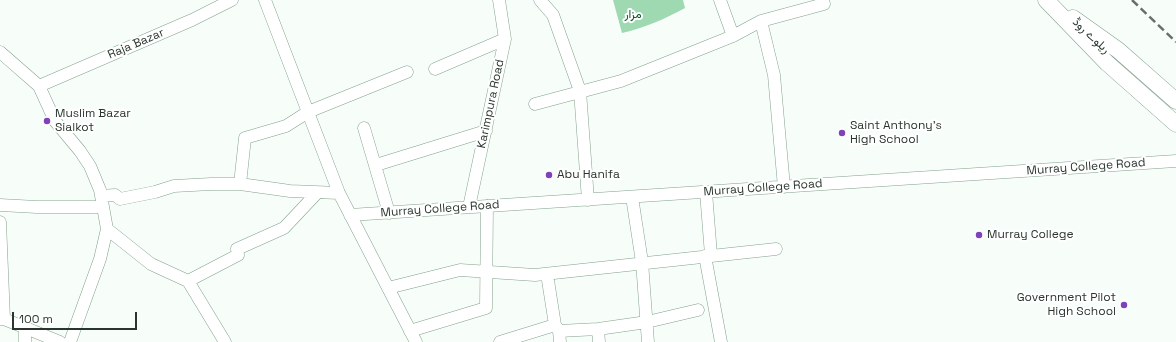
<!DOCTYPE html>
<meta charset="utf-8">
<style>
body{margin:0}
#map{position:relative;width:1176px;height:342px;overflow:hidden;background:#f7fef9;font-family:"Space Grotesk",sans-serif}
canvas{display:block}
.scale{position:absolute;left:12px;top:312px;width:125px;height:18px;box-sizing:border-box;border:2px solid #2a362d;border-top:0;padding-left:5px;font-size:12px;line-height:14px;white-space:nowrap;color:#2a362d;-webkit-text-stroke:3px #fff;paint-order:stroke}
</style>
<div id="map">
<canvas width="1176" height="342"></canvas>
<div class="scale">100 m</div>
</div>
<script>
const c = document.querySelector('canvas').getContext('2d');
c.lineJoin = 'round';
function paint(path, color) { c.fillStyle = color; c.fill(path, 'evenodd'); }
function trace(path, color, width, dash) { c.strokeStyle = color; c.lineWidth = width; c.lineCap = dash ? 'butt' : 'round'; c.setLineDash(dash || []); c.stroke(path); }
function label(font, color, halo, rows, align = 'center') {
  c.font = font + ' "Space Grotesk",Vazirmatn,sans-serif'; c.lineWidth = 4; c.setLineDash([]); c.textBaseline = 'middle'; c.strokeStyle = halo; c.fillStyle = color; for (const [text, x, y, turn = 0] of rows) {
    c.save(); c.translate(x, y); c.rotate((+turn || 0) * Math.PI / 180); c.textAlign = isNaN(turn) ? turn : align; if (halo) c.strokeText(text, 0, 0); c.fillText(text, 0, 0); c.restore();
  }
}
paint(new Path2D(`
 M613,0H683L685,8C665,19 644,28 622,33Z`), '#9fd9b1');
const minor = new Path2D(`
 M265,0L339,193L416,342
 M540,0L553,15L580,91L588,200
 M720,0L733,36
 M761,21L774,75L784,187
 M0,52L39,86L55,121L80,151L90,166L100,190L107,229L151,264L188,281L225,342
 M435,69L505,39
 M39,86L192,20L232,0
 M535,104L621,81L733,36L761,21L824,4L823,0
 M364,128L389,213
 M376,165L486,131
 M240,184L245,138L286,126L308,112L407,72
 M706,192L711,255
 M101,196L115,195L120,199L155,192L174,186L211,184H240L290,191L339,193
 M632,197L642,262L648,342
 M0,205L37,207H103
 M469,207L505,39L499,0
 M350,215L1176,161
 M0,222L4,319
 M705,256L721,342
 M547,274L555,325L559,331L560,342
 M188,281L238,255L237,249L284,228L317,193
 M388,288L460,270L535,275L776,249
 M0,319H4L60,342
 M25,328V342
 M598,329L599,342
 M410,331L486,308L487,206
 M559,331L598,329L647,322L698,310
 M70,342L100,259L107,229
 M500,342L555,325`);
const major = new Path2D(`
 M1046,0L1107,63L1176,124
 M1073,18L1118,50L1176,101`);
trace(minor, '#83a18c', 13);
trace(major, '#83a18c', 17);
trace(minor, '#fff', 12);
trace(major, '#fff', 16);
trace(new Path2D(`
 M1132,0L1176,42`), '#67716a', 2.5, [8, 4]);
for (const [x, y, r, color] of [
 [47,121,4,"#7f43b9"],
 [842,133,4,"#7f43b9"],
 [549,175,4,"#7f43b9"],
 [979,235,4,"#7f43b9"],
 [1124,305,4,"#7f43b9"]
]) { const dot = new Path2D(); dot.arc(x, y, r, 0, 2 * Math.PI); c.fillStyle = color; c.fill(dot); trace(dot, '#fff', 1.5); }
label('12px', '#0f562f', '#fff', [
 ["مزار",633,15]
]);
label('12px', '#2a362d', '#fff', [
 ["ریلوے روڈ",1091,36,43],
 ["Raja Bazar",136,44,-23],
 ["Karimpura Road",491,104,-78],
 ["Murray College Road",1086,167,-4],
 ["Murray College Road",763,188,-4],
 ["Murray College Road",440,209,-4]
]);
label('12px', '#2a362d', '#fff', [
 ["Muslim Bazar",55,114],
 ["Sialkot",55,128],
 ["Saint Anthony's",850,126],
 ["High School",850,140],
 ["Abu Hanifa",557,175],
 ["Murray College",987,235],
 ["Government Pilot",1116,298,"right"],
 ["High School",1116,312,"right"]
], 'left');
</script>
